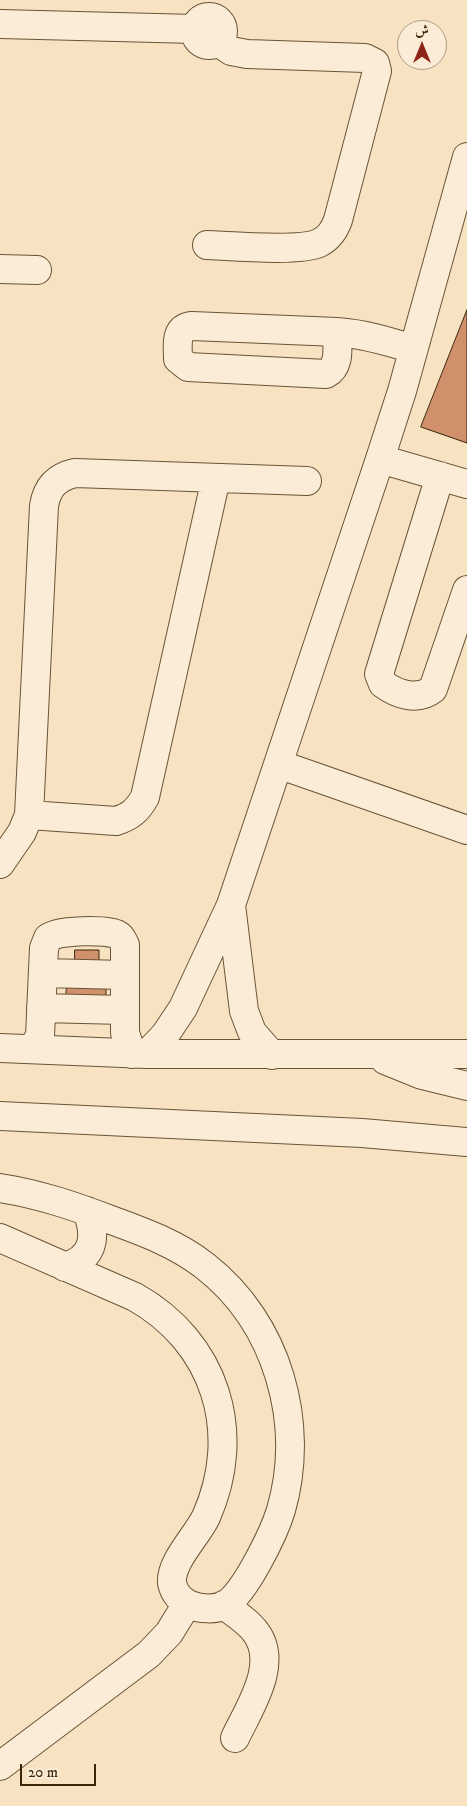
<!DOCTYPE html>
<meta charset="utf-8">
<style>
body{margin:0}
#map{position:relative;width:467px;height:1806px;overflow:hidden;background:#f7e2c1;font-family:"IM FELL DW Pica",Amiri,serif}
canvas{display:block}
.north{position:absolute;left:397px;top:20px;width:50px;height:50px;box-sizing:border-box;background:#faecd7;border:1px solid #ae9c84;border-radius:50%;rotate:0deg;font-size:14px;font-weight:700;line-height:20px;text-align:center;color:#3b2507}
.north::after{content:'';display:block;margin:auto;width:18px;height:22px;background:#8f2418;clip-path:polygon(50% 0,100% 100%,50% 72%,0 100%)}
.scale{position:absolute;left:20px;top:1764px;width:76px;height:22px;box-sizing:border-box;border:2px solid #3b2507;border-top:0;padding-left:6px;font-size:15px;line-height:18px;white-space:nowrap;color:#3b2507;-webkit-text-stroke:4px #faecd7;paint-order:stroke}
</style>
<div id="map">
<canvas width="467" height="1806"></canvas>
<div class="north">ش</div>
<div class="scale">20 m</div>
</div>
<script>
const c = document.querySelector('canvas').getContext('2d');
c.lineJoin = 'round';
function paint(path, color) { c.fillStyle = color; c.fill(path, 'evenodd'); }
function trace(path, color, width, dash) { c.strokeStyle = color; c.lineWidth = width; c.lineCap = dash ? 'butt' : 'round'; c.setLineDash(dash || []); c.stroke(path); }
const building = new Path2D(`
 M467,310V443L421,427Z
 M75,950H99V964L75,963Z
 M67,986L106,987V997L66,996Z`);
paint(building, '#cf906b');
trace(building, '#3b2507', 1);
const minor = new Path2D(`
 M195 31a14 14 0 1 1 28 0a14 14 0 1 1-28 0Z
 M0,24L195,29
 M207,245C231,246 300,252 319,243C329,238 334,231 338,220L377,71L375,63L365,58L247,54L231,51L218,42
 M0,269L37,270
 M337,332C337,347 341,366 326,374L188,367L178,359C178,346 174,328 192,326L337,332C364,334 388,341 413,349
 M380,459L467,484
 M440,476L379,674L383,684C398,695 418,701 433,689L467,590
 M278,764L467,830
 M29,815L116,821C130,817 138,810 145,797L216,478
 M0,864L22,832L29,815L44,506C47,487 57,477 75,473L307,481
 M231,905L244,1011L252,1032L272,1055
 M43,973L125,975
 M41,1008L124,1010
 M0,1048L147,1054H467
 M32,1049L40,1036L44,948L48,938C56,930 108,929 118,935C122,937 123,941 125,945V1033L132,1054
 M147,1054L165,1035L183,1008L231,905L380,459L402,391L467,157
 M385,1060L422,1075L467,1086
 M0,1116L362,1133L467,1142
 M0,1188C39,1194 74,1206 111,1220C144,1232 177,1244 205,1266C278,1323 306,1423 281,1510C274,1533 245,1593 225,1605C215,1610 200,1609 190,1605C181,1601 174,1593 172,1583C170,1562 197,1536 206,1517C244,1432 215,1342 135,1297L0,1238
 M65,1267C94,1258 97,1237 87,1211
 M224,1605C234,1613 246,1620 254,1630C281,1662 249,1708 235,1738
 M0,1766L149,1654L169,1633L187,1604`);
trace(minor, '#6a5436', 30);
trace(minor, '#faecd7', 28);
</script>
